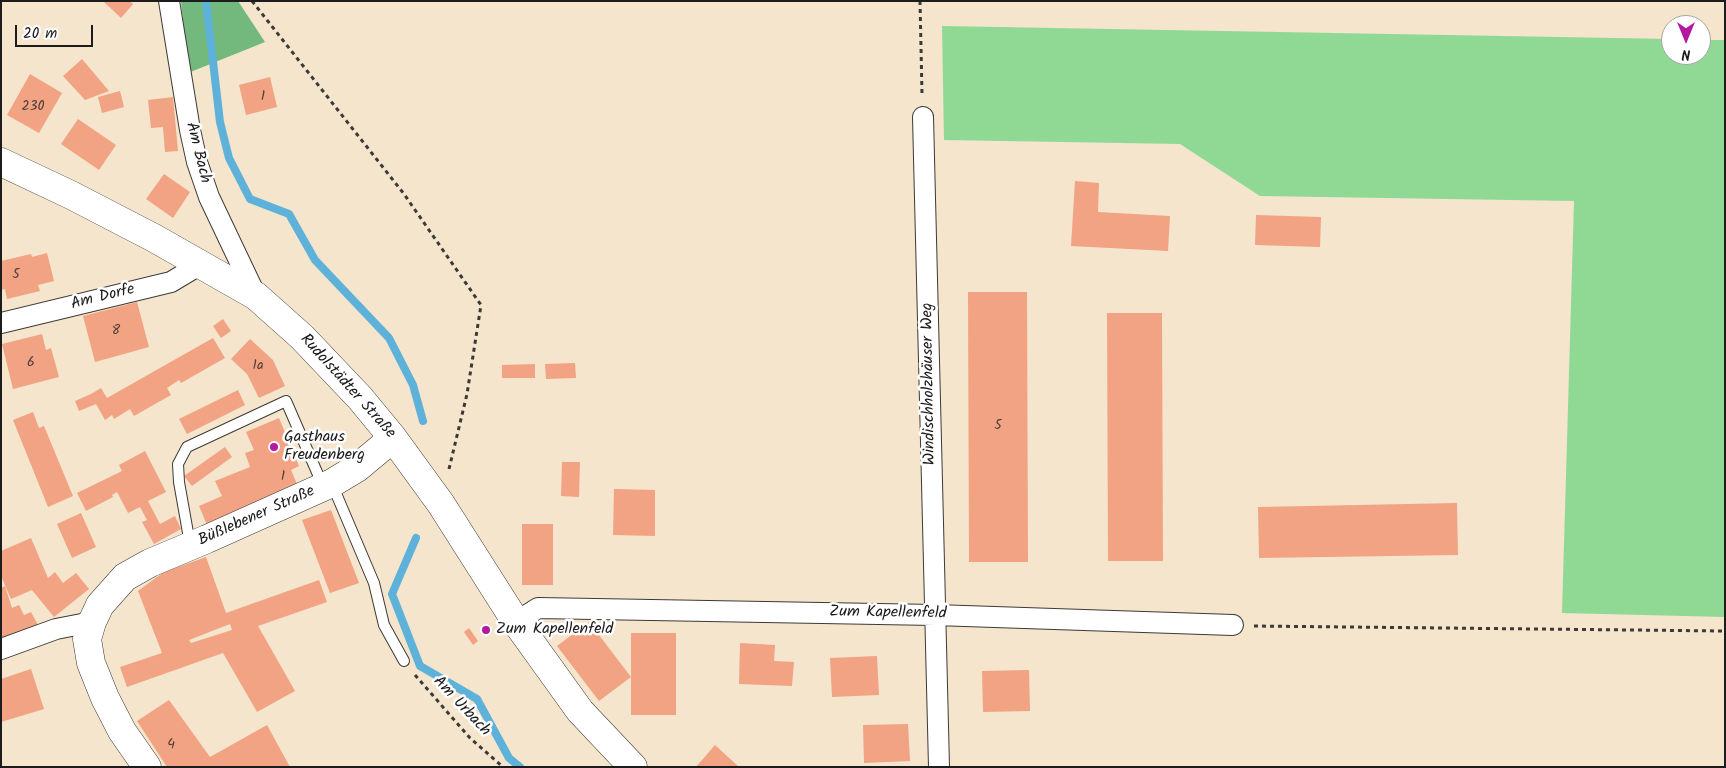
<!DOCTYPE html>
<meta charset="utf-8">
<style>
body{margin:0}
#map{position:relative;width:1726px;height:768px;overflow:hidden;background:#f4e5cc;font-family:Kalam,sans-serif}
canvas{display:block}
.frame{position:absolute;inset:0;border:2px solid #1c1c1c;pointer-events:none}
.north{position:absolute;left:1661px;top:15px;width:50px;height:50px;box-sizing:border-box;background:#fff;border:1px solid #a4a4a4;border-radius:50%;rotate:180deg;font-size:14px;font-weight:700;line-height:20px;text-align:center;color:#1c1c1c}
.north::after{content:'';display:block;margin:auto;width:18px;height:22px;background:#b5179e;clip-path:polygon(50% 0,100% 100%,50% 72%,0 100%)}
.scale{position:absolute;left:15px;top:25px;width:78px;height:22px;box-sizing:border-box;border:2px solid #1c1c1c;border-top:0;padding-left:6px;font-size:15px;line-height:18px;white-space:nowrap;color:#1c1c1c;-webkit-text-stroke:4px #fff;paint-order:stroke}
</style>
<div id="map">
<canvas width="1726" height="768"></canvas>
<div class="frame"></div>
<div class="north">N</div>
<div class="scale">20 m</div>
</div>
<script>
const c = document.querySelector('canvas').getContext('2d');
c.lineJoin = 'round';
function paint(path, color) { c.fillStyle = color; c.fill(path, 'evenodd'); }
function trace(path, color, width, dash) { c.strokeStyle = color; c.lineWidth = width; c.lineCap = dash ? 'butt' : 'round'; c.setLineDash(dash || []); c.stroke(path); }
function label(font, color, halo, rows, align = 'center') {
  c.font = font + ' Kalam,sans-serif'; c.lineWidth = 5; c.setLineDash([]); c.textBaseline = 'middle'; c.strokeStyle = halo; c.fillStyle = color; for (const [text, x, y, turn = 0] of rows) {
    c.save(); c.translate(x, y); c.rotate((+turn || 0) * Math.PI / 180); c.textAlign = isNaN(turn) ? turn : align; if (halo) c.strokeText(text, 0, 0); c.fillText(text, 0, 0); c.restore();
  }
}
paint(new Path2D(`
 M942,26L1671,39V55H1701V40H1725V617L1562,613L1574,201L1260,196L1180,144L944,140Z`), '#8fd994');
paint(new Path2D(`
 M181,1H238L265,42L188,73Z`), '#73b97e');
trace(new Path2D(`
 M206,1L220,122L229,158L250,199L289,214L315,260L389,338L413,385L423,421
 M416,538L392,594L420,666L477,699L509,758L520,767`), '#5eb2da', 8);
paint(new Path2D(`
 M103,1H130L133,4L121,18Z
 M82,59L109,91L85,100L63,76Z
 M30,74L62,93L39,133L7,115Z
 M270,77L277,107L246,115L239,85Z
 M120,91L124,107L102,113L98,97Z
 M173,97L178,151L165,152L163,127L151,128L148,100Z
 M78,119L116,145L99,170L61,144Z
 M164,174L190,192L173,218L146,199Z
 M1075,181L1099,183L1098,212L1170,216L1168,251L1071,246Z
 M1256,215L1321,217L1320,247L1255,245Z
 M47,253L54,281L38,285L40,291L7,299L5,289L1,290V261L31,254L32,257Z
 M968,292H1027L1028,562H969Z
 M137,302L149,347L95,362L83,316Z
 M1107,313H1162L1163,561H1108Z
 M223,319L231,331L221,338L213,326Z
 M42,334L46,350L51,348L59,377L13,389L2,344Z
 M213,338L225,358L181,383L179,380L167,388L171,395L134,416L130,409L114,419L112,415L105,420L96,404L79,411L75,401L91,394L101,388L107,398Z
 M250,339L273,360L285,386L259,398L247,374L231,359Z
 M575,363L576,378L546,379L545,364Z
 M535,364V378H502V365Z
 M238,390L245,405L187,434L179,419Z
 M33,412L39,428L44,426L73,496L48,507L13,420Z
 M279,418L299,466L291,470L297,484L207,525L199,506L222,496L215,481L250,467L245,453L254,450L246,432Z
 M225,447L232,457L192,486L184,476Z
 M145,451L166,492L148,501L160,524L175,516L181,529L154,544L142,522L147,520L140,507L128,513L117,492L112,495L113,497L86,511L77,493L122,471L119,465Z
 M562,462H580L579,497L561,496Z
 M614,489L655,490V536L613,535Z
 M1457,503L1458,555L1259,558L1258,507Z
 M331,510L359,583L330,593L302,520Z
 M81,513L96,547L72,558L57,524Z
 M522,524H553V585H522Z
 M31,538L48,578L55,572L63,583L76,573L89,589L54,617L32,590L11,599L1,576V551Z
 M206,557L226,613L319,580L327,602L258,626L295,691L257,712L223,653L127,687L120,667L162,653L138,591L164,572ZM230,624L232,630L191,643L189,640Z
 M5,586L12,608L19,605L24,615L31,612L38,625L21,634L1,641V588Z
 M589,622L631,677L599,701L557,646Z
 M469,628L478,641L473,645L464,632Z
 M631,633H676V715H631Z
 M740,643L775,645L774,661L794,662L792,686L739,684Z
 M877,656L879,695L832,697L830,658Z
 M31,669L44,709L1,722V679Z
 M1029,670L1030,711L983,712L982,671Z
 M169,700L210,757L267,725L290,767H167L137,721Z
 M908,724L910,761L864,763L863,725Z
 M715,745L739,767H696Z`), '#f1a383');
const lane = new Path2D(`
 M332,484L374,583L384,625L404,661
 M190,544L179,482L178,464L187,447L286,401L323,486`);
const street = new Path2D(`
 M169,1L190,130L197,162L209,197L256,296
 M923,117L939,767
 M1,323L171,282L201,264
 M516,622L538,608L935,615L1233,625
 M1,649L56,629L92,622`);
const secondary = new Path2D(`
 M1,162L71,195L154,238L256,296L302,337L360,398L393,438L441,504L516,622L580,711L633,767
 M147,767L122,731L105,698L91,663L87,639L92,622L100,605L125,577L150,563L207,539L332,483L357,468L393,438`);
trace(lane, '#3c3a36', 12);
trace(street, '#3c3a36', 22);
trace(secondary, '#3c3a36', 29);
trace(new Path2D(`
 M252,1L404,194L481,305L467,394L449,469
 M920,1L922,94
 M1254,626L1725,631
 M415,675L470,738L503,767`), '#3c3a36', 3, [4, 4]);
trace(lane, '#fff', 10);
trace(street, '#fff', 20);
trace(secondary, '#fff', 28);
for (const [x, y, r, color] of [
 [274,447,5,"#b5179e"],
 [486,630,5,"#b5179e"]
]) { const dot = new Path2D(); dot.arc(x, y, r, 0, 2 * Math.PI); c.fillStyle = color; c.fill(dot); trace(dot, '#fff', 2); }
label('14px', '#513e36', null, [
 ["1",263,98],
 ["230",33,108],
 ["5",16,276],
 ["8",116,332],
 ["6",31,364],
 ["1a",258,367],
 ["5",998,427],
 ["1",283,478],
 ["4",171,746]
]);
label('16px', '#1c1c1c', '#fff', [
 ["Am Bach",197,153,76],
 ["Am Dorfe",103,298,-14],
 ["Windischholzhäuser Weg",930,384,-91],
 ["Rudolstädter Straße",347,387,48],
 ["Büßlebener Straße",257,517,-24],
 ["Zum Kapellenfeld",888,614,1],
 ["Am Urbach",461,707,47]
]);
label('16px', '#1c1c1c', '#fff', [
 ["Gasthaus",284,438],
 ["Freudenberg",284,456],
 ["Zum Kapellenfeld",496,630]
], 'left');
</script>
